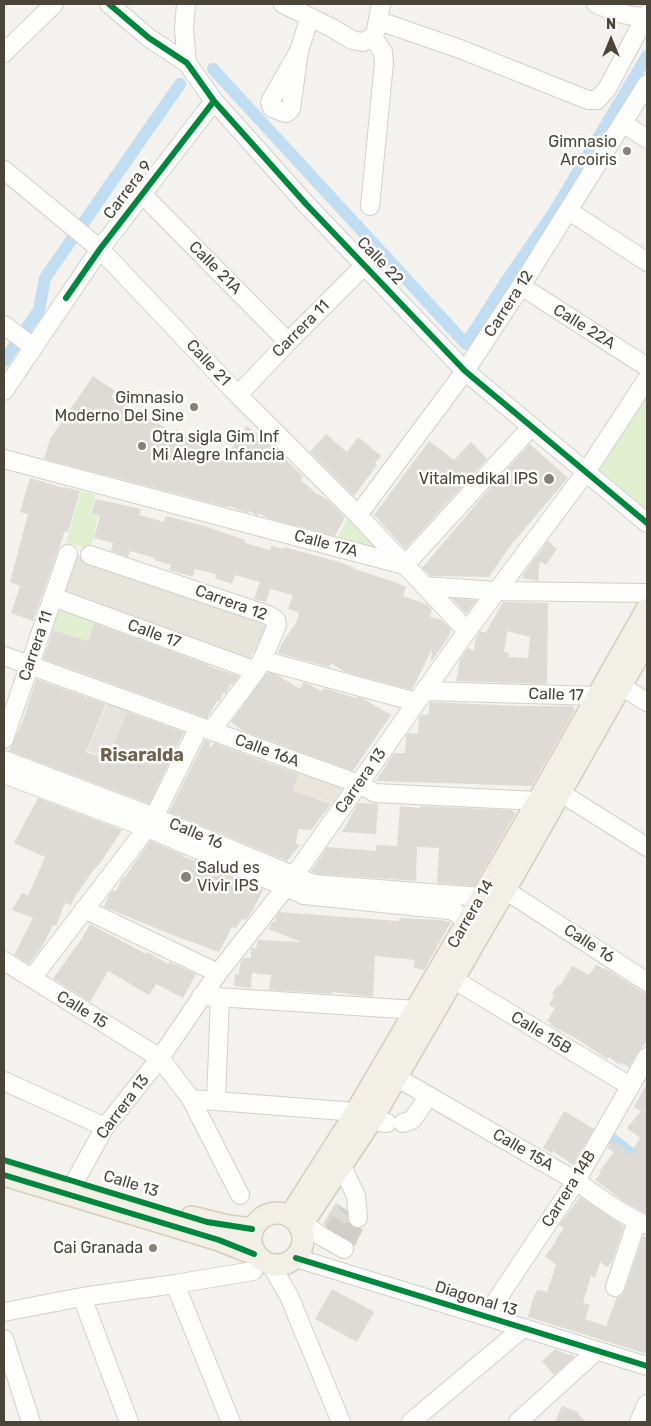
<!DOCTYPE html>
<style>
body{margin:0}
#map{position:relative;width:651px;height:1426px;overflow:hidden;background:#f4f2ee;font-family:Rubik,sans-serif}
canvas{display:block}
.frame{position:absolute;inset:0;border:5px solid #4b4439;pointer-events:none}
.north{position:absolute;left:586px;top:15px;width:50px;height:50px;-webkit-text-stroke:4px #fff;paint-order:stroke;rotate:0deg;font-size:14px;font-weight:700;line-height:20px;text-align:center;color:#4b4439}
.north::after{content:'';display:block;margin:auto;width:18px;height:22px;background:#4b4439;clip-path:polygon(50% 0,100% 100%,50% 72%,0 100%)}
</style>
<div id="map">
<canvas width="651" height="1426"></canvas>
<div class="frame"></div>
<div class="north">N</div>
</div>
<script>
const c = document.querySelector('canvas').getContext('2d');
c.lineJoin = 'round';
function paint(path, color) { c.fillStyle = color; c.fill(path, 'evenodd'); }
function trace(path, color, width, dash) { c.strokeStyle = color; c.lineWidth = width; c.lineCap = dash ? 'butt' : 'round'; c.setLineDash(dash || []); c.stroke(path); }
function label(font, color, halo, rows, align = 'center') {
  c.font = font + ' Rubik,sans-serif'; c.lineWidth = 5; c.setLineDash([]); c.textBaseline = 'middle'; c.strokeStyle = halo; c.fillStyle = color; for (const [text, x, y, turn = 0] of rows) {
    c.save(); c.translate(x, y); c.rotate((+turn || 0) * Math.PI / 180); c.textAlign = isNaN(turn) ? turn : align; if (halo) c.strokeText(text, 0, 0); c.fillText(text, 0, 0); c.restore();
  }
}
paint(new Path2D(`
 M75,554L272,621L248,661L60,593Z`), '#e7e4dc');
paint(new Path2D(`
 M108,702L129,710L106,758L87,751Z`), '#e6e2de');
paint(new Path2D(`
 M301,770L344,786L334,804L293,790Z`), '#eae5da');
paint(new Path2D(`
 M647,389V514L593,465Z
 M81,491L96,495L90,513L98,516L91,549L66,543Z
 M348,518L383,553L335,542Z
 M61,601L97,614L87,641L51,629Z`), '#e1eecf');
trace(new Path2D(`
 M213,69L466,344L505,283L554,212L647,56
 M4,361L39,310L45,278L180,84
 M612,1139L647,1166`), '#c0ddf1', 12);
paint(new Path2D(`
 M93,376L115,391L111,397L174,432L176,429L223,461L247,426L279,451L286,460L304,477L301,480L318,495L319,494L330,502L345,517L335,536L267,518L260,514L256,515L250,511L248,513L229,506L227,507L44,459L50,439Z
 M326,434L347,452L358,437L381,456L375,463L377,465L354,496L310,452Z
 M429,441L454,460L471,442L487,459L405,549L374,515Z
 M530,444L568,478L510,546L489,577L431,576L422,568L489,489Z
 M30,478L64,488V487L80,491L68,532L65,531L33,621L11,613L20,586L10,582L28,514L20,512Z
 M96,499L141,509L139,515L164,522L166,516L208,527L245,540V543L270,550L271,546L283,549L284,547L339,562L355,568L354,569L389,580L406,587L403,596L428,605L432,610L430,617L442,620L451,629L449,636L431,662L432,649L412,690L345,672L331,663L329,667L278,653L282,643L296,623L299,612L288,609L293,595L270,589L266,602L254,599L260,582L235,575L232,584L215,578L216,574L195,569L193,577L169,570L171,565L154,560L155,558L130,551L128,557L111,551L113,543L94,538L100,516L91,513Z
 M548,541L557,549L546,565L540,561L538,581L523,578V574Z
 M451,598L477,600L466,614Z
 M503,602L548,603L547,684L456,681L460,659L468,648L474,650L476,637L480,631L487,633L486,632ZM507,631L530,637L528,658L509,657V653L504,652Z
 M94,623L209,665L208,666L239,676L232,685L230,684L226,694L223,693L220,701H217L207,718L43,659L53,630L88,641Z
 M267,672L277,675L300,689L304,682L322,691L324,688L356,698L357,697L362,698L391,715L353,771L243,731L231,722Z
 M36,679L106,704L86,752L106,759L128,712L184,732L149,804L9,751L24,718Z
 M430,702L520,706H573L575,710L532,786L376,781L394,753H405L406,736L408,733L418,734L419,718L421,715H428Z
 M205,740L211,742L209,746L211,747L214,743L299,774L293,790L331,804L311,830L298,829L296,844L300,845L287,861L169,812Z
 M38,798L122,830L101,862L92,872L77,894H76L71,905L65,903L56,926L53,925L42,947L29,964L14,955L33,918L12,910L22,893L28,896L45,857L14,843Z
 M358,803L378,804L376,834L342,832Z
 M400,806L420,808V806L511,810L516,813L474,886L437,883L439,848L417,847L416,881L317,874L311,871L327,847L376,851V845L397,846Z
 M150,841L183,855L182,856L202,863L263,890L252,912L246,920L242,919L236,928L232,927L219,952L175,936L104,907L109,895L113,890L116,891L121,880L127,874Z
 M279,912L399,921L400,918L441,920L451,922L424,970L413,967L415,960L375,956L373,997L332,992V994L269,990L271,975L252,973L251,988L234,986L235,974L239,975L240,963L244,958H251V948H256L258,940L301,942L268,929L272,922H275L276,917Z
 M90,924L146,954L147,952L168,964L169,962L196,974L183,998L156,984L149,995L108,971L90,1002L53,979L77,945H78Z
 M596,965L604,969L605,968L641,991L647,993V1041L638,1052L629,1067L621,1063L620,1065L609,1057L607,1059L577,1039L550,1025L551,1023L547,1021L555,1008L549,1005L554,995L552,994L558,984L560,986L572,966L589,975Z
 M647,1083V1214L623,1201L595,1180L601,1173L599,1172L614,1152L607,1148L612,1140L630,1154L640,1138L627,1128L641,1111L634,1107Z
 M564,1111L594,1129L573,1165L553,1151L552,1153L543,1148Z
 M580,1197L624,1226L612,1262L607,1267L600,1262L595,1278L591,1276L583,1303L590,1305L585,1319L606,1326L617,1297L622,1295L625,1290L643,1236L647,1238V1354L528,1317L534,1296L538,1290L547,1292L556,1265L545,1256L556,1242L555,1241L564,1228L559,1225Z
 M336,1203L347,1210L349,1224L356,1228L349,1239L323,1224Z
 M332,1289L374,1312L357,1342L315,1319Z
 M555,1349L569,1355L571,1354L574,1357L554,1375L542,1361Z
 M562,1406L578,1412V1414L586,1422H555Z`), '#dedbd6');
trace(new Path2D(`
 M330,1236L347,1211
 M347,1242L358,1218`), '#d2cfca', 18, [18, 9]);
const minor = new Path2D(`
 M109,4L149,38L187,63L214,101L306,204L465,371L647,523
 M186,4L184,29L187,63
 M283,4L332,28L352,40L363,42L373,37L376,30L381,4
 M596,4C613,11 627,17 645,17
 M379,21L460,49L588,100H597L607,89L647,14
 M299,51L270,102L272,108L286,113L291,109L299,51L310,17
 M4,53L54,4
 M623,123L647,139
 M4,170L100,249L238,395L358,515L467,631
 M142,194L288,342
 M370,206L384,63L383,52L373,37
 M569,211L647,262
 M521,286L647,367
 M4,325L33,347
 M4,391L100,249L214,101
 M238,395L288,342L365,265
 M4,459L404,565
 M358,515L465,371L521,286L647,84
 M90,555L268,615L276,620L277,625L262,660L256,671L211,731
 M405,565L531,427
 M424,586L497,591L647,593
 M53,597L256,671
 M4,656L359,784L375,793L538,801
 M262,660L416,702
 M621,686L647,702
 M425,691L597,696
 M4,739L68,554
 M4,760L154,817L314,884L481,897
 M4,774L147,828L304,895L449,910C459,913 463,916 465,926
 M561,793L647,847
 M505,890L647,982
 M84,909L218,973
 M4,961L160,1058L191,1099L240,1195
 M32,978L147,828L154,817L199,727
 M453,979L630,1086
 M201,996L416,1010
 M396,1077L576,1181C598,1197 622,1215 647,1225
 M4,1081L105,1127
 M191,1099L356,1112
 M216,1100L220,997
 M371,1121L387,1123
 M403,1123L412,1120L429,1096
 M342,1166L356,1196L358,1218
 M75,1181L105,1127L160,1058L218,973L286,887L467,631L586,472L647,379
 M303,1223L321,1236L344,1249
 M296,1258L647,1366
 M271,1265L289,1296L341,1422
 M175,1284L231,1422
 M615,1287L637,1221
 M82,1297L129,1422
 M4,1312L82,1297L175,1284L253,1271
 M486,1316L576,1181L647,1057
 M4,1339L31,1422
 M411,1422L523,1328
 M518,1422L596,1351
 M639,1422L647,1404`);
const major = new Path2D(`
 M4,1175L219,1240L254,1254
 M251 1239a26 26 0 1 1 52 0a26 26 0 1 1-52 0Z
 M290,1216L350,1122L538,801L647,609
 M191,1217L228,1226L252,1229
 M300,1227L371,1121L505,890L647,640`);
trace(minor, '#d2d0cb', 20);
trace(major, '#d6cebb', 24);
trace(minor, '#fdfdfc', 18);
trace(major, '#f2efe6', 21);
trace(new Path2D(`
 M109,4L149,38L187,63L214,101L306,204L465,371L647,523
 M66,298L100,249L214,101
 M4,1160L207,1222L252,1229
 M4,1175L219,1240L254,1254
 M296,1258L647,1366`), '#00873e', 6);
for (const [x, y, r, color] of [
 [627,151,5,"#868178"],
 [194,407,5,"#868178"],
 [142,446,5,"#868178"],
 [549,479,6,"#868178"],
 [186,877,6,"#868178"],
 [153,1248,5,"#868178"]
]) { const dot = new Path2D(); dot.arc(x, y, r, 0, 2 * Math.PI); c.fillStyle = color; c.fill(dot); trace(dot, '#fff', 2); }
label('16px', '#4b4439', '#fff', [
 ["Gimnasio",617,142],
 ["Arcoiris",617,160],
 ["Gimnasio",184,398],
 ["Moderno Del Sine",184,416],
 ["Otra sigla Gim Inf",152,437,"left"],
 ["Mi Alegre Infancia",152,455,"left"],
 ["Vitalmedikal IPS",538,479],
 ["Salud es",197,868,"left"],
 ["Vivir IPS",197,886,"left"],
 ["Cai Granada",143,1248]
], 'right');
label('16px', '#4b4439', '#fff', [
 ["Carrera 9",128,190,-53],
 ["Calle 22",380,261,46],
 ["Calle 21A",215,268,45],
 ["Carrera 12",509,304,-57],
 ["Calle 22A",584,327,32],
 ["Carrera 11",301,329,-45],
 ["Calle 21",208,363,47],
 ["Calle 17A",326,544,15],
 ["Carrera 12",231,603,20],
 ["Calle 17",154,634,20],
 ["Carrera 11",36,646,-71],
 ["Calle 17",556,695,2],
 ["Calle 16A",267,751,20],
 ["Carrera 13",361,781,-55],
 ["Calle 16",196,834,23],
 ["Carrera 14",471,914,-60],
 ["Calle 16",589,944,33],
 ["Calle 15",82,1010,32],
 ["Calle 15B",541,1033,31],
 ["Carrera 13",123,1107,-53],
 ["Calle 15A",523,1150,30],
 ["Calle 13",131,1184,17],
 ["Carrera 14B",569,1189,-58],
 ["Diagonal 13",476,1299,17]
]);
label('bold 18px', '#6e6250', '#fff', [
 ["Risaralda",142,756]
]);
</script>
